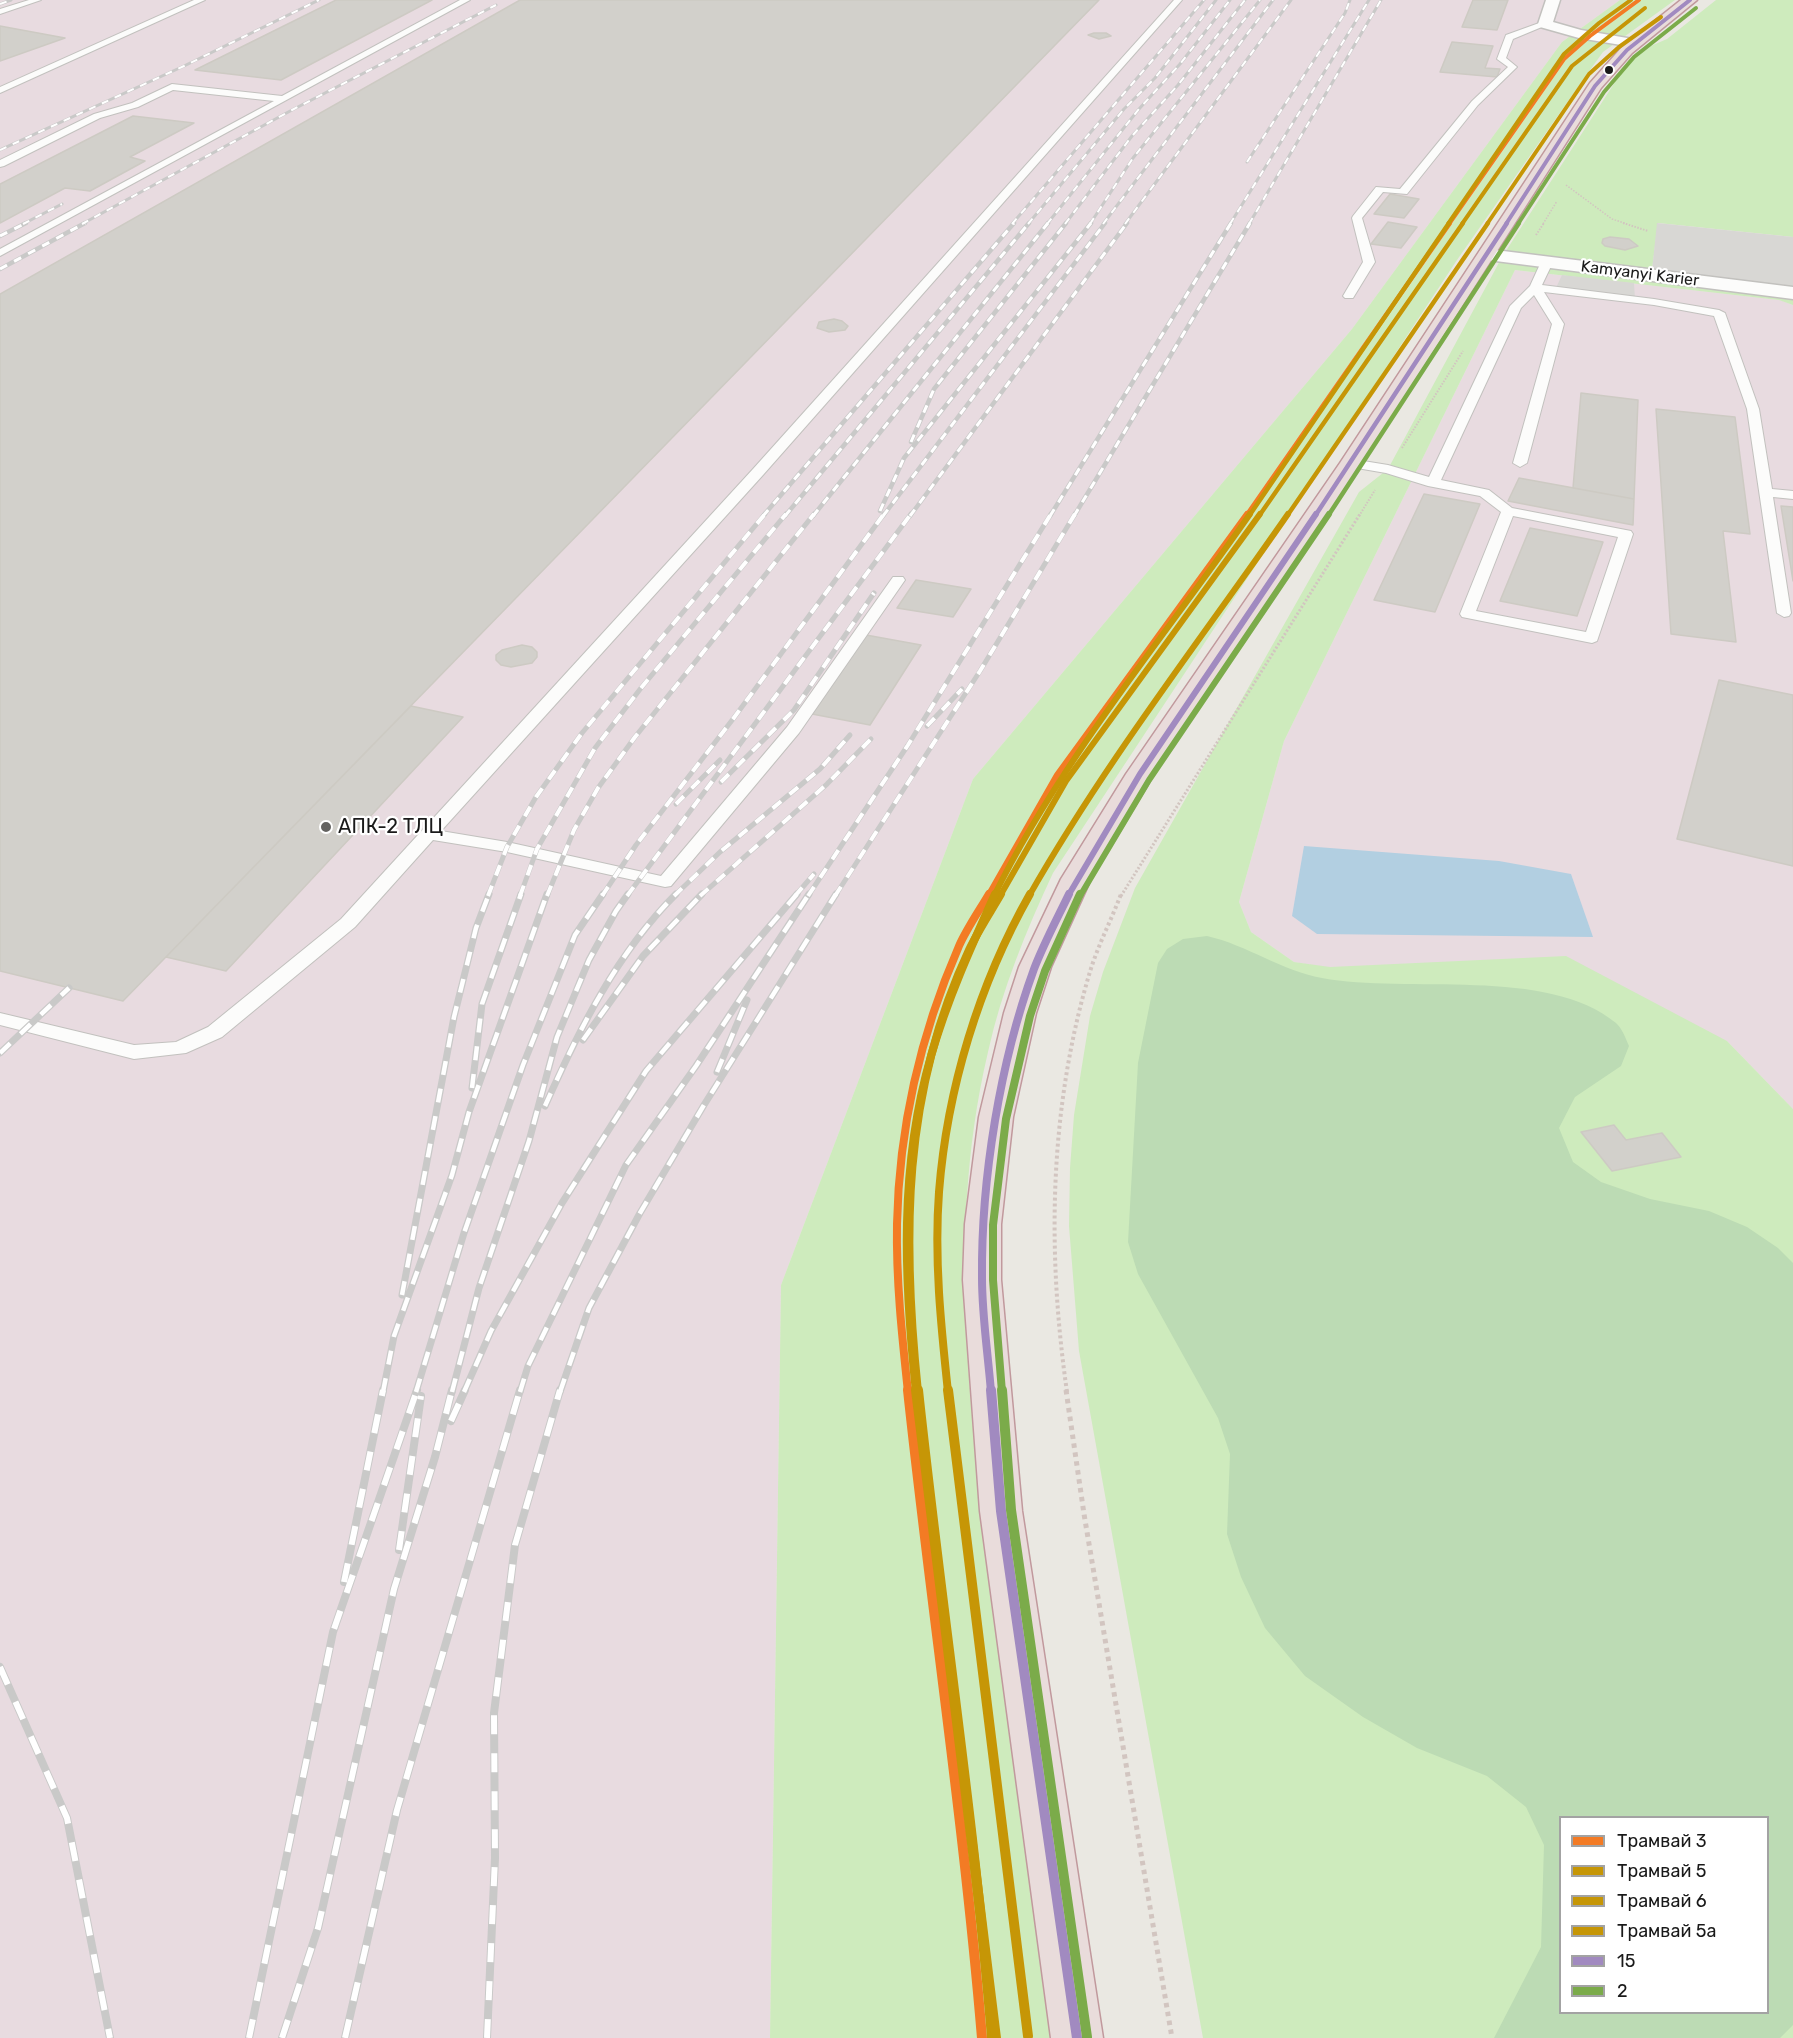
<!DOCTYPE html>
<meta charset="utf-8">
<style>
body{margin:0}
#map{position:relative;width:1793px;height:2038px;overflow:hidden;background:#eae8e2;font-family:Rubik,sans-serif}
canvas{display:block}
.legend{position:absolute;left:1559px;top:1816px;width:210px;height:198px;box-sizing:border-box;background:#fff;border:2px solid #a3a3a3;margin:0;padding:8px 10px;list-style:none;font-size:18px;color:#1a1a1a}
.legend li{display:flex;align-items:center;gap:12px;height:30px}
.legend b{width:30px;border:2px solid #a3a3a3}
</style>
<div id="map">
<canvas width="1793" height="2038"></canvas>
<ul class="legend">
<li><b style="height:8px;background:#f37b24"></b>Трамвай 3</li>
<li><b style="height:8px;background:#c69606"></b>Трамвай 5</li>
<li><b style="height:8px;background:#c69606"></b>Трамвай 6</li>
<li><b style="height:8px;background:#c69606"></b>Трамвай 5а</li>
<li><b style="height:8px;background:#a18ac0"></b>15</li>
<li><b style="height:8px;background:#7bab4a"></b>2</li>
</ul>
</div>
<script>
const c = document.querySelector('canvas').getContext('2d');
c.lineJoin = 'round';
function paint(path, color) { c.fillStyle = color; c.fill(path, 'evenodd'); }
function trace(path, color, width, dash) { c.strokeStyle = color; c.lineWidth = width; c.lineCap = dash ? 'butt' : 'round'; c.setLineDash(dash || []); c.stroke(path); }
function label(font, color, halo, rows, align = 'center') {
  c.font = font + ' Rubik,sans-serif'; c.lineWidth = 4.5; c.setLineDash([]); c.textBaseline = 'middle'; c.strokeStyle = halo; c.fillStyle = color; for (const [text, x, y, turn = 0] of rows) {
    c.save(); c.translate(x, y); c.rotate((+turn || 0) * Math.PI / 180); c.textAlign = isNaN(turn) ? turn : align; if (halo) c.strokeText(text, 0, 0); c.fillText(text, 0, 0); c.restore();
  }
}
paint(new Path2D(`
 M0,0H1620L1562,42L1352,329L973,779L781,1285L770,2038H0Z
 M1515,270L1780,300L1793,305V1109L1727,1041L1294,962L1251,932L1239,902L1284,741Z`), '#e8dbe0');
paint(new Path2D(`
 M1620,0H1675L1603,52L1585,77L1457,260L1053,873C1026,931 1002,989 988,1052C942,1246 974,1449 1002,1643C1021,1775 1040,1906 1060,2038H770L781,1285L973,779L1352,329L1562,42Z
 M1716,0H1793V237L1658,223L1652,270L1793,286V305L1779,300L1515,270L1284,741L1239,902L1251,932L1294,962L1330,967L1566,956L1727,1041L1793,1109V2038H1203L1079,1351L1069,1226L1070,1168L1074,1115L1090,1016L1103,972L1135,888L1359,492L1388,469L1502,257L1617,79L1635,57L1646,48L1667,39ZM1560,1818H1768V2012H1560Z`), '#ceebbd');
paint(new Path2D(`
 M1207,936C1247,945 1282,971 1322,978C1407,994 1547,966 1616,1023C1622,1028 1626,1039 1629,1046L1621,1066L1575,1097L1559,1128L1573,1162L1601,1182L1650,1199L1709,1211L1747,1227L1778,1248L1793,1263V2025L1780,2038H1494L1541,1947L1544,1845L1526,1807L1487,1776L1417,1748L1363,1717L1305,1676L1265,1628L1241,1577L1227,1534L1230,1454L1218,1418L1138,1274L1128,1242L1138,1063L1158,963L1167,949L1183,939ZM1560,1818H1768V2012H1560Z`), '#bcdbb4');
paint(new Path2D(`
 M1657,223L1793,237V286L1652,270Z
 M1562,275L1634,283L1635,299L1555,290Z`), '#d8d7d4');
paint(new Path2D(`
 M1304,846L1499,861L1571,874L1593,937L1317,934L1292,916Z`), '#b2cfe1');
const building = new Path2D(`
 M336,0H432L281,80L195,70Z
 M520,0H1099L123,1001L0,971V294Z
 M1473,0H1508L1497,30L1462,27Z
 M0,26L65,38L0,61Z
 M1094,33H1106L1111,36L1099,39L1088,35Z
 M1452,42L1493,46L1485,68L1500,69L1497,77L1440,72Z
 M133,116L194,123L130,157L145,161L90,191L65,188L0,223V184Z
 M1390,194L1419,199L1404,218L1374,214Z
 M1388,222L1417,227L1401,248L1371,244Z
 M1610,237L1629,239L1638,246L1625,250L1605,246L1602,243L1603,239Z
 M834,319L842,321L848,326L845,330L829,332L817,328L819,322Z
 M1581,393L1638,400L1634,499L1573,488Z
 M1656,409L1735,417L1750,534L1723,531L1736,642L1671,634Z
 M1519,478L1634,499L1633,525L1508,501Z
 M1424,494L1480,504L1435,612L1374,600Z
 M1781,506L1793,507V581Z
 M1530,528L1603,542L1577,616L1500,601Z
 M916,580L971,589L953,617L897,608Z
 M866,635L921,645L870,725L812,714Z
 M522,645L532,647L537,652V657L532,663L511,667L501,665L496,660V655L502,650Z
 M1719,680L1793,695V866L1677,839Z
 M411,706L463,717L226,971L166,957Z
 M1614,1125L1626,1140L1662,1133L1681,1157L1612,1171L1581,1132Z`);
paint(building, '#d2d0cb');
trace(building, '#cdcac3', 1.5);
const lane = new Path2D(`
 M29,0H41L0,14V9Z
 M194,0H205L0,93V87Z
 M460,0H470L0,256V249L274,101L173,90L138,107L100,118L4,166L0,167V160L94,114L132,103L172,84L282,96Z
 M1174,0H1182L763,475L441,831L507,842L661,876L787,727L893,577H903L905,580L799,733L671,886L665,887L507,852L433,840L355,927L222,1037L186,1053L134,1059L0,1025V1013L134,1045L176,1042L208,1027L341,919L753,469Z
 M1542,22L1549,24L1513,39L1506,58L1517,67L1478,105L1407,194L1383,192L1362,218L1375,262L1353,298H1345L1343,296L1363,262L1352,218L1353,216L1376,187L1400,189L1472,101L1508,67L1497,59L1506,35Z
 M1547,259L1553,262L1542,285L1654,299L1719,310L1725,313L1759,409L1772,489L1793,491V499L1773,497L1791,613L1789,616L1784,617L1777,613L1747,409L1714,316L1654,305L1544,292L1564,324L1527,463L1520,467L1513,463L1552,324L1534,295L1521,308L1441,480L1489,490L1512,508L1631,531L1633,534L1597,641L1592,643L1462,617L1460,614L1501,512L1480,496L1428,486L1386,473L1351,467L1344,463L1351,459L1388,465L1429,477L1510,306L1530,286L1541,262ZM1513,516L1618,537L1586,632L1476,611Z`);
const street = new Path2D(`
 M1546,0H1560L1553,22L1581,30L1633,39L1640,43L1633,47L1579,38L1540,27L1538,24Z
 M1487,249L1793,287V299L1480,259L1478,255L1480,251Z`);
const highway = new Path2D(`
 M1681,0H1697L1632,53L1601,88L1362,463L1154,774L1091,879L1051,967L1036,1013L1013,1117L1001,1224V1280L1022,1511L1103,2038H1051L980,1511L963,1280L965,1224L979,1117L1004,1013L1019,967L1061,879L1126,774L1340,463L1590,83L1622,47Z`);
trace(lane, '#c2c1be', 2);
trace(street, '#c2c1be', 3);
trace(highway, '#c1999d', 3);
trace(new Path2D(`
 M1566,185L1612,219L1627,224
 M1543,224L1557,201`), '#d2c5c0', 1.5, [1.5, 1.5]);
trace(new Path2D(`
 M1623,223L1648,231
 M1536,235L1544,223
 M1402,448L1463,351
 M1359,516L1375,490`), '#d2c5c0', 2, [1.5, 1.5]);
trace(new Path2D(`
 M1121,896L1360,514`), '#d2c5c0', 3, [2, 2]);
trace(new Path2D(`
 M1067,1392C1047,1253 1049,1110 1089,975C1097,947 1111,921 1121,894`), '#d2c5c0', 4, [3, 3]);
trace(new Path2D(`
 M1066,1390L1084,1514L1172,2038`), '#d2c5c0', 5, [4.5, 4.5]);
paint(lane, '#fcfcfb');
paint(street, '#fcfcfb');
paint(highway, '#e9dcdb');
const railFar4 = new Path2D(`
 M0,4L11,0
 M0,150L184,66L319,0
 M1247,162L1345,13L1350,0
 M23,224L62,204
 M82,224L292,110L496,5
 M1012,224L1204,0
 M1028,224L1124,109L1155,78L1216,0
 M1047,224L1139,109L1180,64L1230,0
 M1065,224L1132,136L1178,85L1245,0
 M1090,224L1133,158L1260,0
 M1103,224L1273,0
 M1125,224L1291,0
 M1230,224L1369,0
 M1249,224L1381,0`);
const railFar3 = new Path2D(`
 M0,236L26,223
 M0,269L85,223
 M911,442L934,389L1066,223
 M880,511L904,458L1091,223
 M763,516L1014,223
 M785,516L1029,223
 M813,516L1048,223
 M883,516L1105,223
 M910,516L1127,223
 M1050,516L1231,223
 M1074,516L1250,223`);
const railFar2 = new Path2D(`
 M927,726L962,689
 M721,782L794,710L874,593
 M676,804L720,760
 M488,896L507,847L536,797L582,733L765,514
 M520,896L537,849L595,748L641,688L786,514
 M547,896L574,830L598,788L635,737L814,514
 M602,896L636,845L733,719L884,514
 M627,896L911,514
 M674,896L720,852L820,769L850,735
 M700,896L827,784L871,739
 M795,896L814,874
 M808,896L908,745L1051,514
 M835,896L980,671L1075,514`);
const railFar1 = new Path2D(`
 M583,1040L643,956L702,894
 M0,1053L69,988
 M717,1072L747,1000
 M472,1088L482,1004L521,894
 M545,1106C579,1030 616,954 676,894
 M402,1295L454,1017L476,928L489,894
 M383,1392L394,1336L452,1175L469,1112L547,894
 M416,1392L464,1233L523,1065L575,935L603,894
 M452,1392L479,1288L529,1141L557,1037L589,960L616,911L628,894
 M464,1392L491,1331L562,1203L646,1071L797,894
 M520,1392L528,1366L626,1165L696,1066L809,894
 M560,1392L589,1308L640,1213L704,1105L836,894`);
const rail = new Path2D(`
 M451,1421L465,1390
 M399,1550L421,1396
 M344,1582L383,1390
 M0,1667L67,1818L110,2038
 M249,2038L333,1632L417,1390
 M282,2038L318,1928L394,1589L435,1457L452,1390
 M345,2038L397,1810L520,1390
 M487,2038L495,1858L494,1713L515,1545L560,1390`);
trace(railFar4, '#c9c9c8', 3);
trace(railFar3, '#c9c9c8', 4.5);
trace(railFar2, '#c9c9c8', 5);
trace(railFar1, '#c9c9c8', 7);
trace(rail, '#c9c9c8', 8);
trace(railFar4, '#fff', 2, [7]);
trace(railFar3, '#fff', 3, [8]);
trace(railFar2, '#fff', 4, [11]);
trace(railFar1, '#fff', 4.5, [14]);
trace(rail, '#fff', 6, [19]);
trace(new Path2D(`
 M1506,224L1595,86L1627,50L1690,0`), '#a18ac0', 4);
trace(new Path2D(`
 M1315,516L1507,223`), '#a18ac0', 4.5);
trace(new Path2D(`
 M1068,896L1140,774L1316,514`), '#a18ac0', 6);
trace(new Path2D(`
 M991,1392C988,1354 982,1316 982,1278C981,1179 1000,1062 1034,969C1044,943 1057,919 1069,894`), '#a18ac0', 8);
trace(new Path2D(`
 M991,1390L1001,1511L1077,2038`), '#a18ac0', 10);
trace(new Path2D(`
 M1518,224L1604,92L1634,57L1696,8`), '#7bab4a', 4);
trace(new Path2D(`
 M1328,516L1519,223`), '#7bab4a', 4.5);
trace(new Path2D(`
 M1080,896L1149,780L1329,514`), '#7bab4a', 6);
trace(new Path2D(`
 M1002,1392L993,1280V1225L1006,1119L1030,1016L1045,971L1080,894`), '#7bab4a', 8);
trace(new Path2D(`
 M1002,1390L1011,1510L1087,2037`), '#7bab4a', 10);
trace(new Path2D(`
 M1449,224L1564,59L1590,36L1639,0`), '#f37b24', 4);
trace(new Path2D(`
 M1246,516L1450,223`), '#f37b24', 4.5);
trace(new Path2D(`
 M988,896L1057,775L1247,514`), '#f37b24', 6);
trace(new Path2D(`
 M908,1392C902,1336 896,1280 897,1224C899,1128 921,1033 959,946C967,928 979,911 989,894`), '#f37b24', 8);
trace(new Path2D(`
 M908,1390C931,1606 964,1822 982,2038`), '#f37b24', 10);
trace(new Path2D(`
 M1462,224L1572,66L1645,8`), '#c69606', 4);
trace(new Path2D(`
 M1259,516L1463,223`), '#c69606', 4.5);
trace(new Path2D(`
 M1000,896L1066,781L1260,514`), '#c69606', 6);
trace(new Path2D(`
 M918,1392C902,1238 902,1093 969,950C978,931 990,913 1001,894`), '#c69606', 8);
trace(new Path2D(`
 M918,1390C941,1606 974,1821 992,2037`), '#c69606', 10);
trace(new Path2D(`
 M1448,224L1564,54L1599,23L1631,0`), '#c69606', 4);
trace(new Path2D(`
 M1249,516L1449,223`), '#c69606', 4.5);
trace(new Path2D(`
 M994,896C1062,758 1163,639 1250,514`), '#c69606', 6);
trace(new Path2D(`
 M916,1392C904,1279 899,1166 931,1056C947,1000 971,947 995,894`), '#c69606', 8);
trace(new Path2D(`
 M916,1390L996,2038`), '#c69606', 10);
trace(new Path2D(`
 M1487,224L1589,74L1619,47L1661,17`), '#c69606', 4);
trace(new Path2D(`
 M1287,516L1488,223`), '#c69606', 4.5);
trace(new Path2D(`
 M1029,896C1106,761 1200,641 1288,514`), '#c69606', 6);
trace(new Path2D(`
 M948,1392C941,1326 934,1259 939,1192C947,1089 979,984 1030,894`), '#c69606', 8);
trace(new Path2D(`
 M948,1390L1028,2036`), '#c69606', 10);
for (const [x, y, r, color] of [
 [1609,70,5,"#1a1a1a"],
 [326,827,6,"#636260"]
]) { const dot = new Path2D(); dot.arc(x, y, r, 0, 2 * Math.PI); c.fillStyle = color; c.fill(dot); trace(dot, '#fff', 2); }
label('16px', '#1a1a1a', '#fff', [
 ["Kamyanyi Karier",1640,274,7]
]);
label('20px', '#1a1a1a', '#fff', [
 ["АПК-2 ТЛЦ",338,827]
], 'left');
</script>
